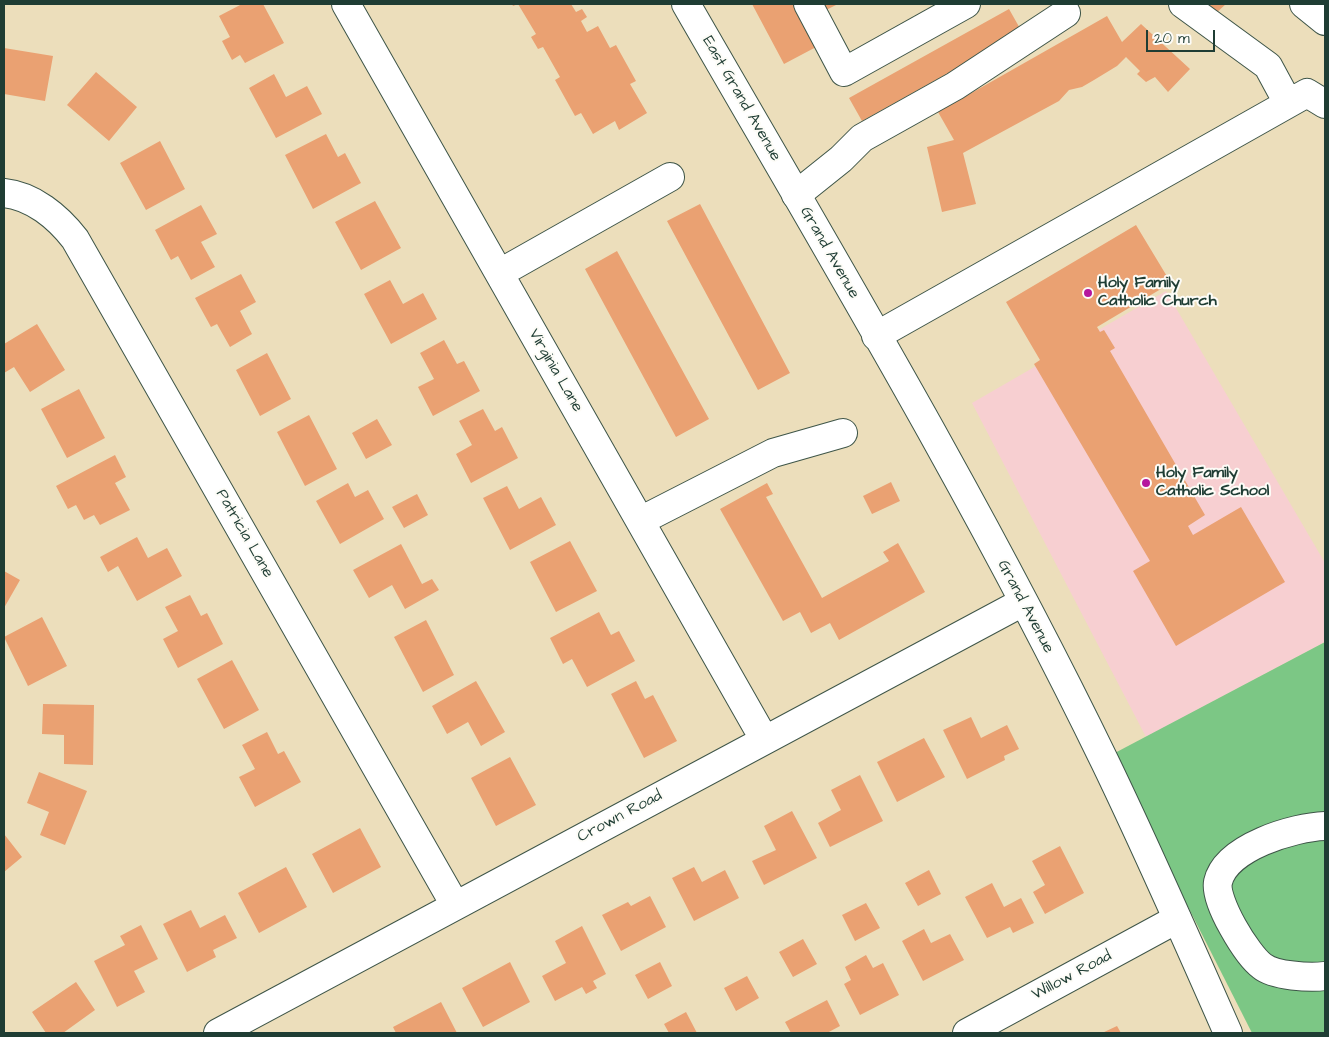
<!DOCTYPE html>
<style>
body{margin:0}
#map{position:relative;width:1329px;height:1037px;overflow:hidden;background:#ecdebb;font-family:"Architects Daughter",sans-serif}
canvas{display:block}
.frame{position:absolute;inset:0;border:5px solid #1f3d34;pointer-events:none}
.scale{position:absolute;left:1146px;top:30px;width:69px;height:22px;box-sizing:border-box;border:2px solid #1f3d34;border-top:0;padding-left:6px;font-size:15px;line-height:18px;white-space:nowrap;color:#1f3d34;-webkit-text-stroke:4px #fdfcf7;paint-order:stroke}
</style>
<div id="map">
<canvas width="1329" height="1037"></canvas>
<div class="frame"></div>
<div class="scale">20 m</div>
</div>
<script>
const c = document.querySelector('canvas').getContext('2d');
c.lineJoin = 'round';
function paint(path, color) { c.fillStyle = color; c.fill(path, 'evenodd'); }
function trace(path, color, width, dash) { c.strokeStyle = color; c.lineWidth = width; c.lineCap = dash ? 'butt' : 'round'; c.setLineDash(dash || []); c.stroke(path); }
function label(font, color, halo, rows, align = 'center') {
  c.font = font + ' "Architects Daughter",sans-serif'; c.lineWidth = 4; c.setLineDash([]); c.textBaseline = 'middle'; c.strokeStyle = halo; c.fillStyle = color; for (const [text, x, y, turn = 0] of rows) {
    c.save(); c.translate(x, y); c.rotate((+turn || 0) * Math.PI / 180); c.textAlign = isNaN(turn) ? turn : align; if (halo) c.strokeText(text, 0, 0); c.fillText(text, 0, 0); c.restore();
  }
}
paint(new Path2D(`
 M1166,291L1325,563V642L1146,737L972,403Z`), '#f7cfd1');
paint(new Path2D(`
 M1325,642V1033H1252L1111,755Z`), '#7cc785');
paint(new Path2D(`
 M242,4H263L284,43L245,63L240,55L232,60L222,41L230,37L219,16Z
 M512,4H571L576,12L582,9L587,17L581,21L587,32L598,26L610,48L616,45L636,81L630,84L647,113L619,130L615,121L593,134L581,113L575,116L555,80L560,77L543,47L538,49L531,37L536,34L518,4L513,6Z
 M752,4H795L818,46L784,64Z
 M820,4H838L824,11Z
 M1205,4H1226L1215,14Z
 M1009,9L1022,32L862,121L849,98Z
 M1107,16L1122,42L1141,24L1190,69L1168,92L1155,77L1146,82L1137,74L1140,71L1126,57L1117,66L1094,80L1082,87L1069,90L1059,101L963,153L976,204L942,212L927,147L954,140L938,112Z
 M4,48L53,56L45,101L4,94Z
 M96,72L137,107L109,141L67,105Z
 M274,74L286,97L307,86L322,114L276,138L249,88Z
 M326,134L338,157L345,153L361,183L313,209L285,155Z
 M160,141L185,189L146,210L120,163Z
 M375,201L401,248L361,270L335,222Z
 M700,204L790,373L758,390L667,221Z
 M201,205L217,234L201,242L215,267L191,280L178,256L171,260L155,230Z
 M1136,225L1171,283L1097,327L1100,332L1104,330L1115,348L1110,351L1205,515L1188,526L1193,535L1241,507L1285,582L1176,646L1133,571L1150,561L1034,364L1040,360L1006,302Z
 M617,251L709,419L676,437L585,269Z
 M241,274L256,302L240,311L252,334L230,347L217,324L211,327L195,298Z
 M390,280L403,304L423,293L437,319L391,344L364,294Z
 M37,324L65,370L30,392L14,367L4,373V344Z
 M444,340L457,364L464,361L480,391L433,416L418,387L434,379L420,353Z
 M267,353L291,399L260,416L236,370Z
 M79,389L105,438L67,458L41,409Z
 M483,409L495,431L502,427L518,458L471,483L456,454L472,445L459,421Z
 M309,415L337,469L305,486L277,432Z
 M377,419L392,445L366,459L352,433Z
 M115,455L126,477L115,483L130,510L100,525L94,515L84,520L76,505L68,509L56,486Z
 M891,482L900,501L872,514L863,496Z
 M348,483L355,497L368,490L384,519L340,544L316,501Z
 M767,483L773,494L766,497L822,598L889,561L883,552L898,543L925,592L839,640L830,623L811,633L800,612L783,621L720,509Z
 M507,486L519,509L541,497L556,525L510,550L483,498Z
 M417,494L428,515L404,528L392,507Z
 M137,537L148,558L167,548L182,576L137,601L118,566L108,572L100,557Z
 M570,541L597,591L556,612L530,562Z
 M401,544L422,584L432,579L439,590L405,609L392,585L369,598L353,570Z
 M4,571L20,580L4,608Z
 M190,595L201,616L207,613L223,644L178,668L163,639L178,631L165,607Z
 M599,612L611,635L619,631L635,661L587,687L572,659L563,664L550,638Z
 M42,617L67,666L28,686L4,637Z
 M426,620L454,675L423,692L394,637Z
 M232,660L259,710L224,729L197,679Z
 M476,681L505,732L481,746L468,722L447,734L432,706Z
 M636,681L645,699L653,695L677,741L644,758L611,694Z
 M43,704L94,705L93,765L64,764V735L42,734Z
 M971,717L981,738L1007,725L1019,749L1004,756L1005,760L967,779L943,730Z
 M267,732L278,754L284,751L301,782L255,807L239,777L255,769L242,745Z
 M924,738L945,777L897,802L877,762Z
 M510,757L536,805L496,826L471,778Z
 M39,772L87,791L65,845L40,835L49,812L27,803Z
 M860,775L883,821L830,847L818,823L841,810L831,790Z
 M792,811L817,858L764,885L752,861L776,850L764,826Z
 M360,828L381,867L333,893L312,854Z
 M4,834L22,857L4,872Z
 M1060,846L1084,893L1045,914L1033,892L1045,885L1032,861Z
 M286,867L307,907L259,933L238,893Z
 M694,867L702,882L725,870L739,898L694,921L672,878Z
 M929,870L941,894L918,906L905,883Z
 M992,883L1004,907L1021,898L1034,923L1013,933L1010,927L987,938L965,897Z
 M650,896L666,927L621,951L602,915L628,902L631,906Z
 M866,903L880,928L855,941L842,915Z
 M191,910L200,928L225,915L237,938L213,950L216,957L187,972L163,924Z
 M141,925L158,959L134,971L145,992L117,1007L94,961L125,945L120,936Z
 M582,926L606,974L593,981L597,988L586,994L582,987L555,1001L542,976L566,963L555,941Z
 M924,929L931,943L950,934L964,960L923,981L902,941Z
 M803,939L817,964L793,977L779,952Z
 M866,955L873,968L883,963L899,995L860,1015L844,984L851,980L845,967Z
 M510,962L530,1002L483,1027L462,988Z
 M660,962L672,986L648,999L635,975Z
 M747,976L759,998L736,1011L724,988Z
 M76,982L95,1010L63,1033H46L32,1012Z
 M827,1000L840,1026L827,1033H791L785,1022Z
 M441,1002L457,1033H396L393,1027Z
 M686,1012L697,1033H669L664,1024Z
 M1117,1026L1121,1033H1102Z`), '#eaa172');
const minor = new Path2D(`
 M346,4L764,739
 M808,4L844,72L966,4
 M1183,4L1268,66L1288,103
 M1304,4L1325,21
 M4,193C33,196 58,217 75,239L455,905
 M796,195L841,159L862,138L955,86L1066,13
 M500,273L670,177
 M876,336L1307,93L1325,104
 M640,521L773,453L843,433
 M1325,826C1294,827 1226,847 1218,882C1214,901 1247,955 1262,966C1274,976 1310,978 1325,976
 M218,1033L1023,602
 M967,1033L1177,919`);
const major = new Path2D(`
 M686,4C830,254 979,502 1105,762C1148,851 1188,942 1228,1033`);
trace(minor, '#3e5548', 30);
trace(major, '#3e5548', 30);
trace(minor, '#fff', 28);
trace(major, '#fff', 28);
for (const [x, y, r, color] of [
 [1088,293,5,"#b5179e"],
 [1146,483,5,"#b5179e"]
]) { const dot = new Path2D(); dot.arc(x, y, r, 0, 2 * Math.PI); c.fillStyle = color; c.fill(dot); trace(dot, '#fdfcf7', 2); }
label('16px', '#1f3d34', '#fdfcf7', [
 ["East Grand Avenue",741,99,60],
 ["Grand Avenue",829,253,60],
 ["Virginia Lane",555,371,60],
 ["Patricia Lane",244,534,60],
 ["Grand Avenue",1025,607,62],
 ["Crown Road",620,817,-28],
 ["Willow Road",1072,976,-28]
]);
label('bold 16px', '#1f3d34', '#fdfcf7', [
 ["Holy Family",1098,284],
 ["Catholic Church",1098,302],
 ["Holy Family",1156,474],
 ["Catholic School",1156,492]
], 'left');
</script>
